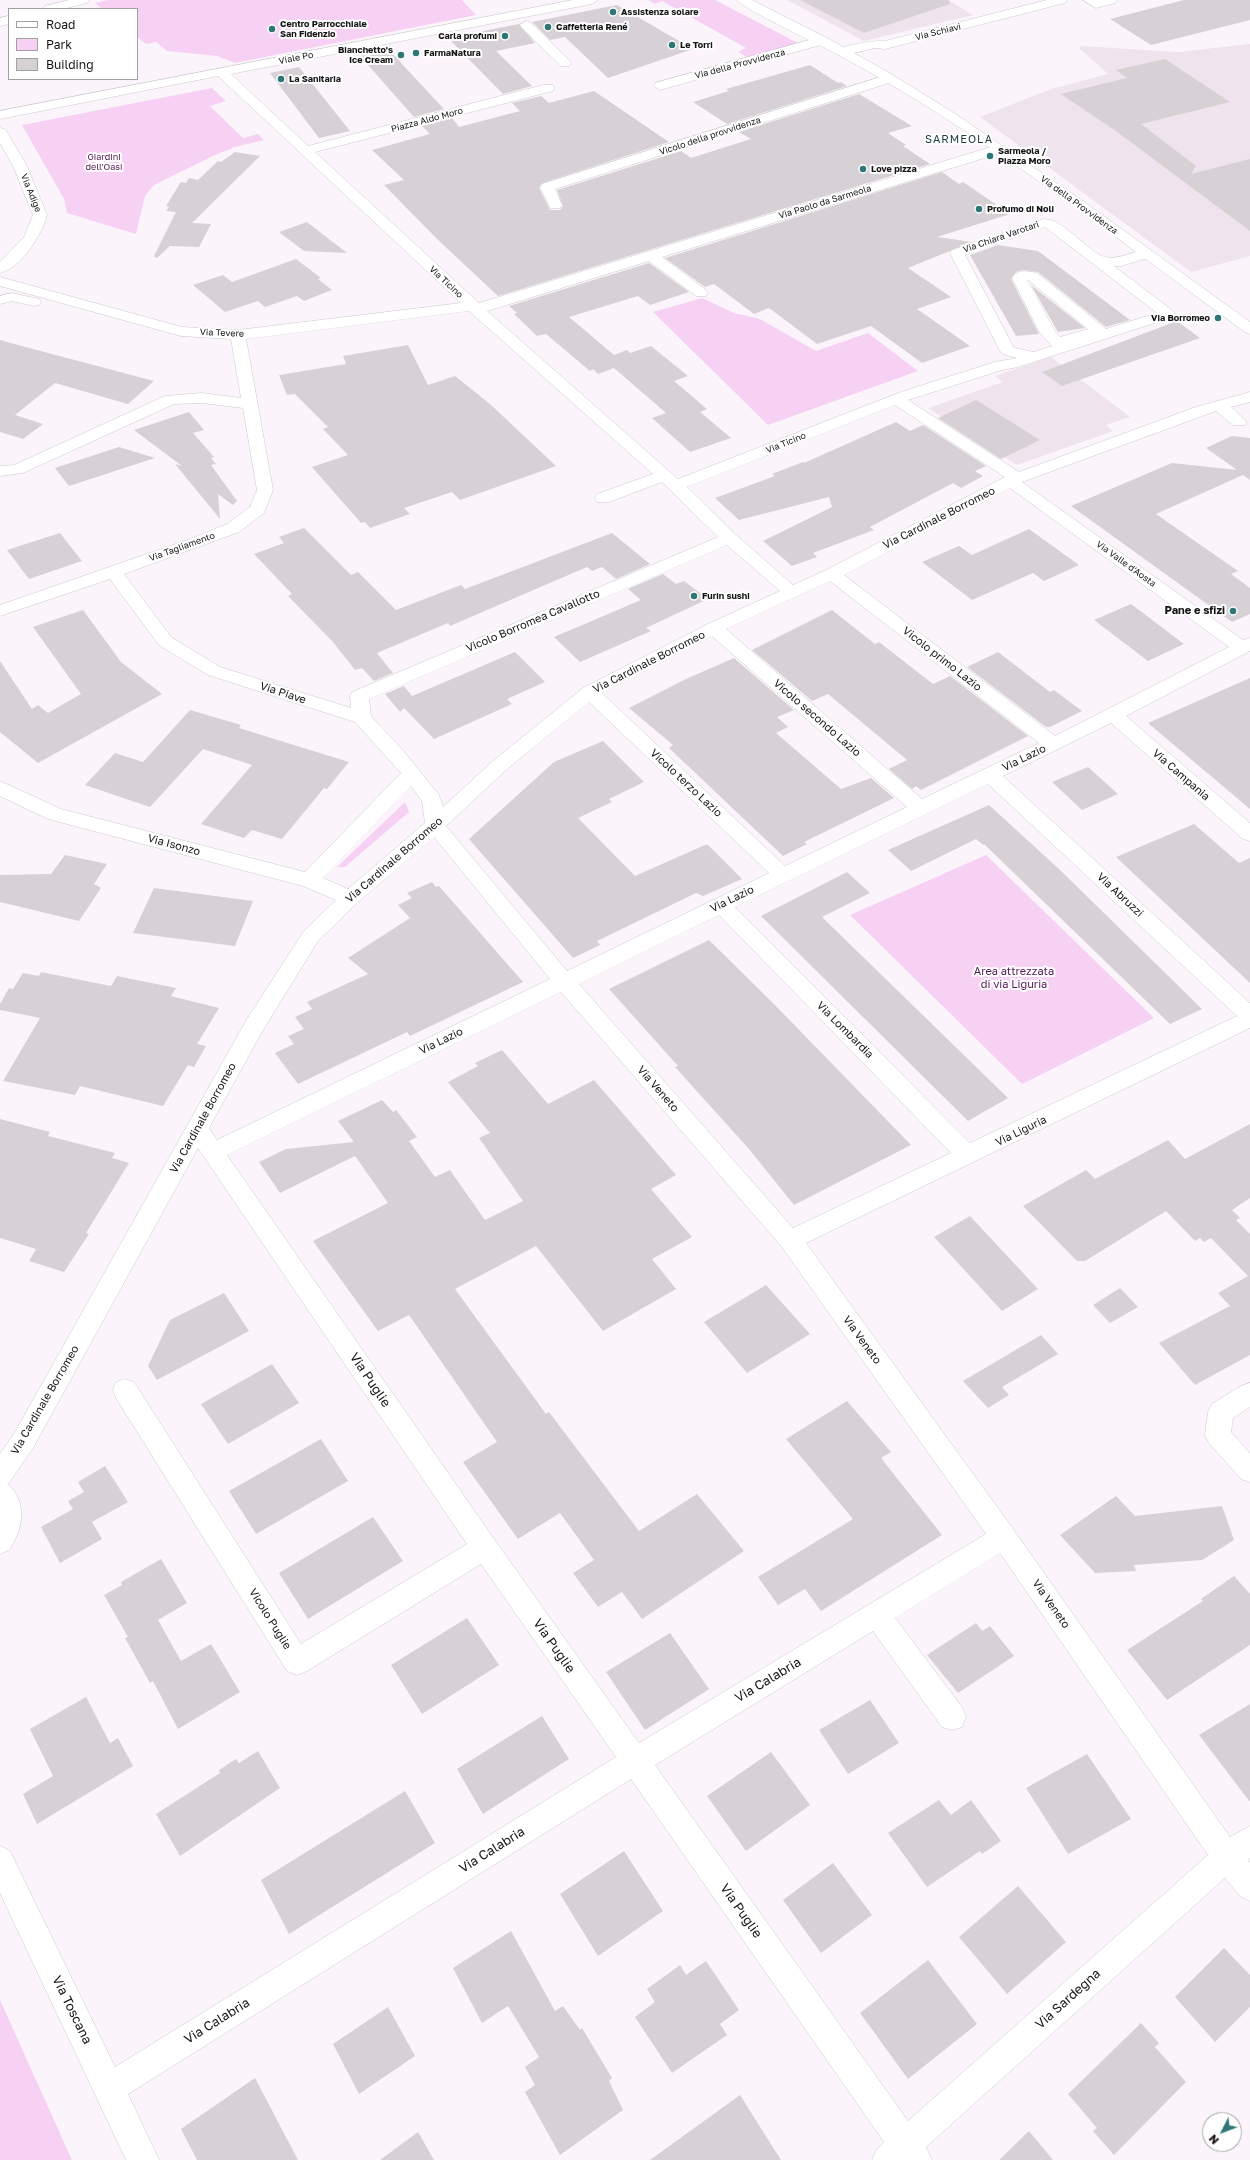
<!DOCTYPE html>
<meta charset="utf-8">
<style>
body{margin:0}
#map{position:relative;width:1250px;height:2160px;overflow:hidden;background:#fbf5fb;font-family:"Golos Text",sans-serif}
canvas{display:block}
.legend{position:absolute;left:8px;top:8px;width:130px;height:72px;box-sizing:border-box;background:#fff;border:1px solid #a2a1a2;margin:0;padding:5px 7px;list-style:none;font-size:12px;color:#161416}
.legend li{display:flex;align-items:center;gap:8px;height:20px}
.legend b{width:20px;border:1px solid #a2a1a2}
.north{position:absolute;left:1202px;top:2112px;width:40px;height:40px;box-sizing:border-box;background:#fff;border:1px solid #a2a1a2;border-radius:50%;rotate:228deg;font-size:11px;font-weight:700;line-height:16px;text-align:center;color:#161416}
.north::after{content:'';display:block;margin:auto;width:14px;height:18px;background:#2d7776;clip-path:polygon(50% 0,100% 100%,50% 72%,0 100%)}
</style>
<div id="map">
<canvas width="1250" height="2160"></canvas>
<ul class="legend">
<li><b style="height:5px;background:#fff"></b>Road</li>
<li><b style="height:11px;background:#f6d1f4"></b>Park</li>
<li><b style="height:11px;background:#d7d1d6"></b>Building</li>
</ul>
<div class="north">N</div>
</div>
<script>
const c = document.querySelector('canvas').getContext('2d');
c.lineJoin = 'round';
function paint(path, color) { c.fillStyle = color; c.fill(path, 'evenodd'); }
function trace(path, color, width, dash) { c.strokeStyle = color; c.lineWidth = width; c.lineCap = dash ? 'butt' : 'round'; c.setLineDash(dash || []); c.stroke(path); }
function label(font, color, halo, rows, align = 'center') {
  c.font = font + ' "Golos Text",sans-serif'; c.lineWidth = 4; c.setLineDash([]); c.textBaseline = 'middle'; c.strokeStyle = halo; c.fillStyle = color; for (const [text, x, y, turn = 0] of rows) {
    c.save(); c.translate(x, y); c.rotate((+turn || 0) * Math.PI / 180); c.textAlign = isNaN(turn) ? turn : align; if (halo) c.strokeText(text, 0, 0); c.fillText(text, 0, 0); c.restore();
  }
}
paint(new Path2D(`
 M787,0H948L973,15L864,41Z
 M1250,44V256L1191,272L980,117L1051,89L1108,74L1079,48L1080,46L1178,52Z
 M1051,357L1130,417L1106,425L1113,431L1017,465L928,408L1003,382L995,376Z`), '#efe3ee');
paint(new Path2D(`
 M108,0H462L476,15L235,63L217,56L167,51L156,42L146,44L137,37V9H102L95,3Z
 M648,0H715L798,43L749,58L738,52L746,48L662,1L655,4Z
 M212,88L226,101L210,106L243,138L258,134L264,140L235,147L213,156L154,185L145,196L136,234L67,213L64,199L22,125Z
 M702,298L734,313L760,319L816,351L868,333L918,371L768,425L653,312Z
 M405,802L409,812L345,867H337Z
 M986,855L1154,1018L1022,1084L850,915Z
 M0,2000L72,2160H0Z`), '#f6d1f4');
paint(new Path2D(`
 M800,0H949L950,4L864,33Z
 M1184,0H1250V20L1151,45L1110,19Z
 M617,5L693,49L608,78L565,37L550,40L532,22Z
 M519,24L535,43L496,51L532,86L503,94L448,38Z
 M389,50L444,109L414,117L360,56Z
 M1165,59L1230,102L1141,124L1196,166L1191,174L1250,159V231L1116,131L1061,94L1127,78L1116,70Z
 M810,65L838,83L841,82L847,86L727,124L693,102L729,91L726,89Z
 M299,67L350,131L319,138L270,73Z
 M594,91L669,142L542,183L539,188L550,210H560L563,206L557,190L681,151L691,158L751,139L739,132L859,94L912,126L888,133L906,145L903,146L930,164L498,296L437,239L384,185L404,180L372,150L430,134L422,126L452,118L459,127L520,111L512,103L541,96L549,103Z
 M235,152L260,156L192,223L211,224L199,247L170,246L157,258L154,256L176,212L166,211L169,207L166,206L181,182L186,183L189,178L198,180L218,161L221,162Z
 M942,172L959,184L963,182L1010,214L937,237L972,242L908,268L951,297L917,309L970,346L922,363L871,326L817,344L769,308L754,314L714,284L705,287L665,258Z
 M307,222L347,253L304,251L279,232Z
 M998,245L1038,251L1130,320L1106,327L1038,272L1023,270L1016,272L1011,279L1039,334L1016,336L970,255Z
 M296,259L321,278L318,279L332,290L304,301L297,296L265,307L258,301L225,312L193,285L223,275L232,282Z
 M649,263L689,292L650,305L638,296L569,317L614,355L627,350L630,353L651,346L688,376L674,381L707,409L700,412L731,438L690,452L652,418L666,413L614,368L598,374L593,369L590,371L546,334L537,336L514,314L517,313L509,306Z
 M1031,285L1085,328L1058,332Z
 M1177,321L1200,338L1062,386L1042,372Z
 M0,340L18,345L154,381L128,404L55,383L15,415L43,424L23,439L0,432Z
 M408,345L428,385L455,376L490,404L556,466L460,500L452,492L404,508L410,514L370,528L365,522L361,523L312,467L348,455L323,429L328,427L295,394L287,395L279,375L346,364L343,356Z
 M976,400L1040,440L1001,459L938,418Z
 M189,412L204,430L193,433L214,457L211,458L216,464L211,465L237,501L233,505L218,494L220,519L175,464L182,466L134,430Z
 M896,422L910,431L923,425L986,466L975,471L983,476L961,488L953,483L870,527L874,530L813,553L817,557L792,566L763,541L832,507L829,497L739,520L715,498L775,476L772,474L803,462L804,463Z
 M1232,436L1250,438V480L1243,475L1156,514L1238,571L1231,574L1250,588V614L1232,622L1071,506L1172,463L1237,470L1206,448Z
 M119,447L155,458L69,486L55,468Z
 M304,528L351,575L358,572L396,610L461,585L465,589L612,533L650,564L616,579L602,567L592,571L587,567L450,626L448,623L377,653L393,673L374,681L362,668L355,670L333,642L288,596L292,594L254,554L284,543L279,537Z
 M1029,529L1079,565L1044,581L1033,573L972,600L922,562L959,546L972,555Z
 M60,533L82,561L29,579L7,550Z
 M663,574L676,584L684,581L708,599L646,628L651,631L580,662L554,637L641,600L628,589Z
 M1131,604L1184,644L1148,661L1094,620Z
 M83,610L121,662L162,694L38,763L0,732V661L32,709L38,705L48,713L81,694L33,627Z
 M832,610L875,644L879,642L933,684L950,676L1028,736L921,790L916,786L912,789L889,769L907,760L828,694L812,701L752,650Z
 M515,652L545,682L507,699L512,704L434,739L404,708L400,712L385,694L404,686L412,696Z
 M998,652L1050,692L1054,690L1082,711L1050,727H1046L967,667Z
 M734,658L794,710L777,717L788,727L776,733L841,789L871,778L894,798L804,842L807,844L783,856L669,748L673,745L629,708L686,679Z
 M1250,678V809L1148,723Z
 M190,710L241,725L239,728L349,762L327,789L324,788L282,839L252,830L244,838L201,824L252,765L203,749L150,807L85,785L115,753L143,762Z
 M603,741L644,782L609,799L612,802L578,818L635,876L705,845H708L742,879L703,896L696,893L597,941L600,945L573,958L469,839L554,762Z
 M1088,767L1118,794L1082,810L1052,782Z
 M989,805L1059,869L1202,1009L1170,1024L984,844L983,845L976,839L911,871L888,850Z
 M1194,824L1239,863L1250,858V983L1116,857Z
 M65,855L107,864L94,884L101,888L79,921L0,902V875L51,874Z
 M847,872L870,893L822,917L1008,1098L968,1121L761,916Z
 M432,882L436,887L439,886L523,982L410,1036L407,1032L298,1084L275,1053L294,1044L288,1036L304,1029L295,1017L312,1009L307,1002L368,974L348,958L410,918L398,905L412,898L407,893Z
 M154,888L253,901L235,946L133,933Z
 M709,940L773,1003L911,1145L794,1205L749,1149L675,1067L678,1066L609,989Z
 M41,972L111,986L117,976L176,988L171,996L219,1008L197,1044L206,1046L194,1067L188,1065L163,1106L80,1086L75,1095L3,1081L40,1018L0,1010V1004L9,988L13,989L23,973L39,976Z
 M502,1050L548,1104L594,1080L676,1175L651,1189L692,1237L652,1259L676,1289L603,1331L536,1246L455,1289L546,1414L549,1412L639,1531L697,1494L744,1551L642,1619L622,1592L598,1607L573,1573L594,1560L560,1513L518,1539L463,1462L497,1442L409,1315L378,1331L313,1241L388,1203L355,1156L280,1193L259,1162L286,1149L354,1142L338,1121L382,1100L393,1112L396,1110L417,1137L409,1141L435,1177L450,1170L485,1220L523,1201L479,1138L490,1133L448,1082L478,1066L475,1063Z
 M0,1119L50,1132L48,1136L115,1153L112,1158L129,1163L86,1233L89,1234L64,1272L29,1261L36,1249L0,1238Z
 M1250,1124V1198L1232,1210L1240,1218L1236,1220L1250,1234V1355L1195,1385L1159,1343L1230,1306L1218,1293L1248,1276L1211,1238L1204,1242L1200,1238L1195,1241L1166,1211L1085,1261H1077L1023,1206L1086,1170L1095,1179L1168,1140L1185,1159Z
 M970,1216L1038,1289L1002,1311L934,1237Z
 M766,1285L810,1334L747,1373L704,1322Z
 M1120,1288L1138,1307L1110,1323L1093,1305Z
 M224,1293L249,1331L157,1380L148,1366L170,1320Z
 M1041,1335L1058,1354L1002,1387L1009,1395L988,1408L963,1381Z
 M272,1364L299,1403L228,1444L201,1404Z
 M847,1401L891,1452L881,1458L942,1535L821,1611L805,1589L778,1605L758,1577L853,1519L786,1439Z
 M321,1439L348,1481L256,1534L229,1491Z
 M105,1466L128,1502L92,1522L102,1539L60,1563L41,1527L73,1509L68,1501L84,1492L78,1482Z
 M1116,1496L1135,1516L1222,1506L1234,1540L1202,1560L1134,1565L1136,1571L1095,1573L1060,1535Z
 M373,1517L403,1561L308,1619L279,1573Z
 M161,1559L187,1603L158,1620L181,1661L211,1644L240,1692L178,1729L153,1681L150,1683L125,1638L128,1637L104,1595L122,1585L121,1582Z
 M1234,1576L1250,1594V1645L1167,1700L1127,1650L1203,1601L1201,1599Z
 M467,1618L499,1665L422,1714L391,1665Z
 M976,1623L982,1631L990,1626L1014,1656L958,1693L927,1655Z
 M670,1633L709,1689L645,1730L606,1672Z
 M86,1697L110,1743L118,1738L133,1766L37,1824L23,1794L53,1776L30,1729Z
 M870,1700L899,1743L848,1774L819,1730Z
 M1250,1704V1802L1199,1735Z
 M542,1716L569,1759L483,1814L457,1769Z
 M258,1751L280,1788L180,1856L156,1814L220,1773L219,1770L236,1759L239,1763Z
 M771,1752L810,1805L746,1851L707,1796Z
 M1087,1754L1131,1819L1068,1854L1026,1788Z
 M405,1791L435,1843L289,1934L261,1880Z
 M939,1800L951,1815L971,1800L1001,1841L982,1854L980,1851L927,1887L888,1833Z
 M624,1851L663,1911L598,1956L560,1894Z
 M833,1863L872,1915L821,1953L783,1900Z
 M1018,1886L1066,1942L1007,1994L959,1937Z
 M511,1931L555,2011L563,2006L580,2030L582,2028L612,2078L609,2081L623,2110L560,2155L525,2092L535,2085L525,2067L539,2057L508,2006L482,2023L453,1968Z
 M1224,1948L1250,1975V2007L1215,2042L1175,1997Z
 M928,1960L977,2024L908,2079L860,2013Z
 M706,1961L739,2010L720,2024L727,2035L672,2073L635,2017L655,2002L647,1989L680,1965L686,1975Z
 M388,2007L415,2056L359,2094L333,2044Z
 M1141,2023L1159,2043L1155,2047L1186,2082L1114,2155L1093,2131L1097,2128L1068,2094Z
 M255,2078L298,2160H197L181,2129Z
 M740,2095L781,2160H650Z
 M1029,2131L1053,2160H999Z
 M418,2132L434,2160H380Z`), '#d7d1d6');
const minor = new Path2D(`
 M69,0H89L87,3L63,9H43L45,6Z
 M573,0H598L592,4L231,74L308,146L543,85H553L554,88L553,91L315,152L479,303L994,146H1004L1006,149L1004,152L662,257L706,290L708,293L706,296H696L649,261L487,311L678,479L901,392L995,362L1017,358L1003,354L1000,351L950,253L952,250L1043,219C1063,219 1083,246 1100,255C1117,264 1135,247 1151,251L1153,254L1151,257L1121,266H1114L1173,311L1175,314L1173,317L1018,367L1002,370L908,400L1019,472L1196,407L1250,392V402L1231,407L1247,422L1245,425H1233L1216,411L1022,482L1243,640L1250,638V651L1126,716L1250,823V841L1243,839L1111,723L1003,776L1250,1003V1028L806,1243L1013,1529L1230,1837L1250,1826V1858L1248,1860L1250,1863V1901L1240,1896L1225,1878L926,2147L932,2160H872L877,2149L884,2142L631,1779L128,2094L159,2160H126L0,1893V1846L10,1851L115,2067L616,1757L481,1564L307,1671L297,1675L287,1671L116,1398L113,1390L116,1382L125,1379L134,1382L301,1644L467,1544L198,1148L33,1448L8,1484C28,1503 23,1530 9,1550L0,1554V1454L15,1432L247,1019L304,931L336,900L303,886L48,819L0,796V781L61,809L305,872L401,773L355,722L208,675L159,645L110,579L0,616V605L190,539L227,524L250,507L257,490L243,408L202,403L174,404L23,473L0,476V466L14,465L165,396L202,393L241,398L231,339L181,336L0,286V277L182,327L238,330L461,303L218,76L0,119V111ZM1045,227L1157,313L1106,329L1037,273C1028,271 1018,269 1012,278L1040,333L1052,346L1034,352L1014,348L965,255ZM1027,280H1028L1088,329L1060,337L1055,331ZM469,311L653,474L597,494L595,498L597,502H609L662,482L718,537L352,692L350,696L351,708L220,667L171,637L124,574L239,532L264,513L273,490L246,339ZM895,405L1005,477L826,570L793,585L735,534L687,487ZM1010,488L1229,647L1055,736L844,575ZM727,545L780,591L708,624L583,688L493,761L443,807L439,795L401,748L371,716L369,699ZM830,581L1039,743L922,799L726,629ZM712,636L907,807L785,866L602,693ZM589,702L769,873L567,971L446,826L507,769ZM988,784L1237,1016L970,1143L735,907ZM411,786L422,801L425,823L348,889L323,878ZM434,837L550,979L217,1140L209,1128L263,1030L318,941L357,903ZM719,915L951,1153L793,1228L579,984ZM561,992L782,1247L986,1534L639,1743L494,1539L227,1155ZM1000,1553L1208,1855L908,2121L655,1765L873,1631L942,1727L952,1730L962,1727L966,1717L962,1707L895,1618Z
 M1047,0H1067L1065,3L885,49L875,48L842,56L836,52C841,45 876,40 885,41Z
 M1083,0H1117L1115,3L1096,8Z
 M9,16V24L0,26V18Z
 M526,21L530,22L569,60L571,63L569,66H561L522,28L520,25Z
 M820,37L824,38L826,41L824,44L660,90L654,86L655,83Z
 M890,74L896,78L895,81L555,189L562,205L560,208H550L540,187L542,184Z
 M0,128L5,129L27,166L47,215C42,235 21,268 0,273V262L24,237L33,215L13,166L0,143Z
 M12,293L39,299L41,302L39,305L34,306L12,301L0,304V296Z
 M1250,1383V1407L1233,1418L1231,1432L1250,1453V1482L1241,1479L1209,1443L1205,1435L1208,1412L1212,1404L1241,1386Z`);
const major = new Path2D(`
 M737,0H752L827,38L886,71L951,111L1083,201L1250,322V334L1245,332C1114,237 986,135 844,58C828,48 744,10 737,0Z`);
trace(minor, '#cdc7cd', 1);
trace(major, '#cdc7cd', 1);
paint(minor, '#fff');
paint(major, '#fff');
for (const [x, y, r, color] of [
 [613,12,4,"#2d7776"],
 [548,27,4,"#2d7776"],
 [272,29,4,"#2d7776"],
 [505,36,4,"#2d7776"],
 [672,45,4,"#2d7776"],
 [416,53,4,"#2d7776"],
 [401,55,4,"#2d7776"],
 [281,79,4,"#2d7776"],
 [990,156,4,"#2d7776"],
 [863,169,4,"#2d7776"],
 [979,209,4,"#2d7776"],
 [1218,318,4,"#2d7776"],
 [694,596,4,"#2d7776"],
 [1233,611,4,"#2d7776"]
]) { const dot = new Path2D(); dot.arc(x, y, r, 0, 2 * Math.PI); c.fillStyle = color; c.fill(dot); trace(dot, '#fff', 1.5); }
label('bold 9px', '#161416', '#fff', [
 ["Assistenza solare",621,12],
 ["Centro Parrocchiale",280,24],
 ["San Fidenzio",280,34],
 ["Caffetteria René",556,27],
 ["Carla profumi",497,36,"right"],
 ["Le Torri",680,45],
 ["Bianchetto's",393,50,"right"],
 ["Ice Cream",393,60,"right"],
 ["FarmaNatura",424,53],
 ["La Sanitaria",289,79],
 ["Sarmeola /",998,151],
 ["Piazza Moro",998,161],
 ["Love pizza",871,169],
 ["Profumo di Noli",987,209],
 ["Via Borromeo",1210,318,"right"],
 ["Furin sushi",702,596]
], 'left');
label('9px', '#161416', '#fff', [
 ["Via Schiavi",938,32,-14],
 ["Viale Po",296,58,-11],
 ["Via della Provvidenza",740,64,-15],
 ["Piazza Aldo Moro",427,120,-15],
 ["Vicolo della provvidenza",710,136,-18],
 ["Via Adige",31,193,68],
 ["Via Paolo da Sarmeola",825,202,-17],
 ["Via della Provvidenza",1079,205,36],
 ["Via Chiara Varotari",1001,237,-19],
 ["Via Ticino",446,282,43],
 ["Via Tevere",222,333,2],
 ["Via Ticino",786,443,-22],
 ["Via Tagliamento",182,547,-20],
 ["Via Valle d'Aosta",1126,564,36]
]);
label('9px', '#521b53', '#fff', [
 ["Giardini",104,157],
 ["dell'Oasi",104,167]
]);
c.letterSpacing = '1px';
label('11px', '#1c3e3d', '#fff', [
 ["SARMEOLA",959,140]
]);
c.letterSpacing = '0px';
label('11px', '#161416', '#fff', [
 ["Via Cardinale Borromeo",939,518,-27],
 ["Vicolo Borromea Cavallotto",533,621,-23],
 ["Vicolo primo Lazio",942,659,38],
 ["Via Cardinale Borromeo",649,662,-27],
 ["Via Piave",283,693,18],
 ["Vicolo secondo Lazio",817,718,41],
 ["Via Lazio",1024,758,-26],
 ["Via Campania",1181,775,41],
 ["Vicolo terzo Lazio",686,783,43],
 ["Via Isonzo",174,845,15],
 ["Via Cardinale Borromeo",394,860,-41],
 ["Via Abruzzi",1120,895,43],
 ["Via Lazio",732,899,-26],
 ["Via Lombardia",845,1030,45],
 ["Via Lazio",441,1041,-26],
 ["Via Veneto",658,1089,49],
 ["Via Cardinale Borromeo",203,1118,-61],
 ["Via Liguria",1021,1131,-26],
 ["Via Veneto",862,1340,54],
 ["Via Cardinale Borromeo",45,1400,-60],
 ["Via Veneto",1051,1604,55],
 ["Vicolo Puglie",270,1619,58]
]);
label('bold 11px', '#161416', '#fff', [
 ["Pane e sfizi",1225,611]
], 'right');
label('11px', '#521b53', '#fff', [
 ["Area attrezzata",1014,972],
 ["di via Liguria",1014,985]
]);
label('13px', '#161416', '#fff', [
 ["Via Puglie",370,1380,56],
 ["Via Puglie",554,1646,55],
 ["Via Calabria",768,1680,-31],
 ["Via Calabria",492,1850,-32],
 ["Via Puglie",741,1911,55],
 ["Via Sardegna",1068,1999,-42],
 ["Via Toscana",72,2010,64],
 ["Via Calabria",217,2021,-32]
]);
</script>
